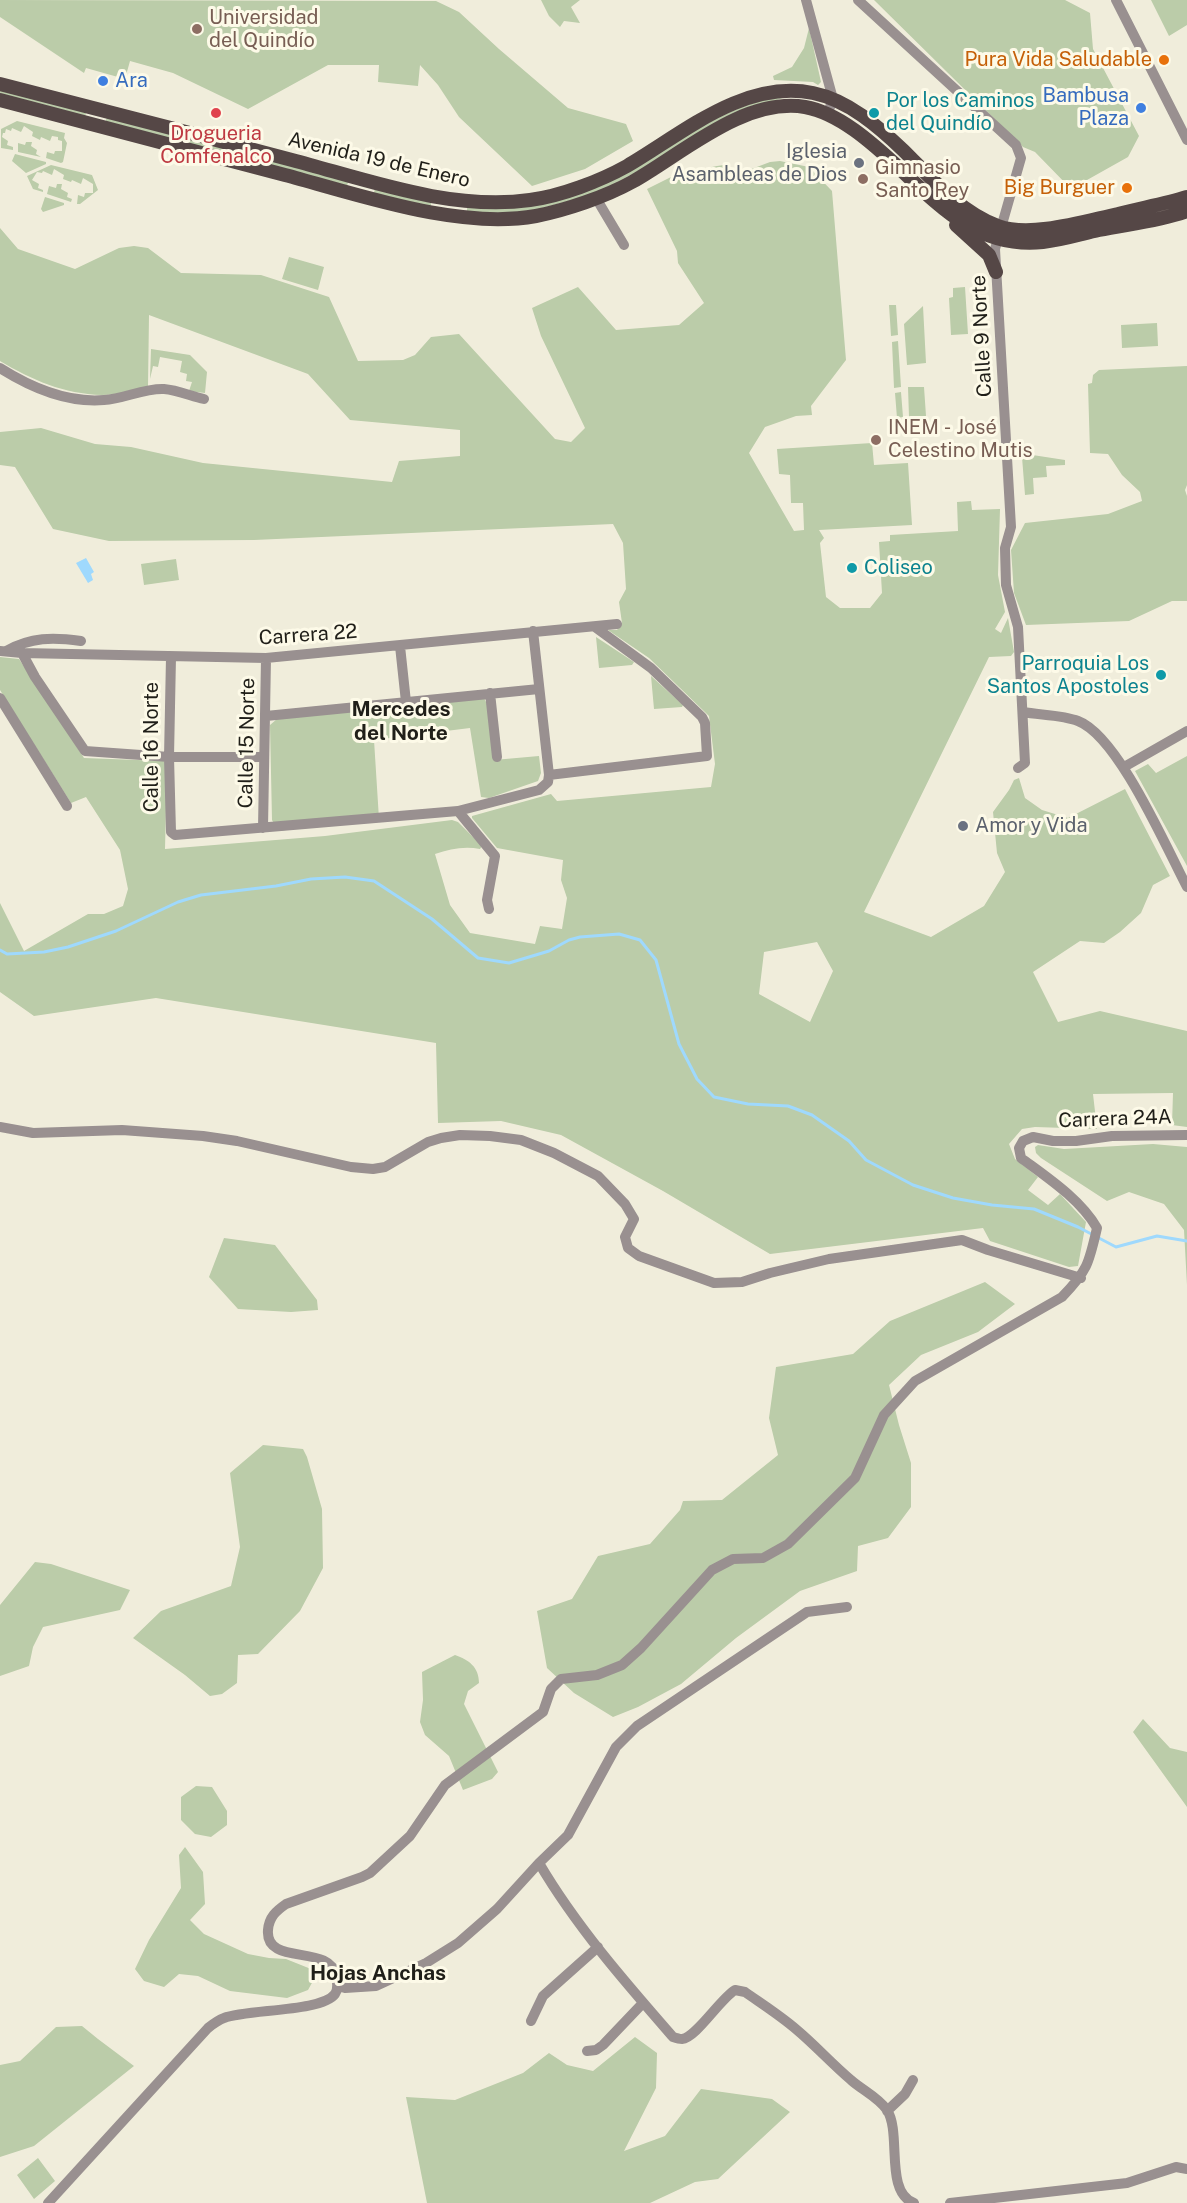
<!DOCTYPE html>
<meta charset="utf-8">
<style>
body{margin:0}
canvas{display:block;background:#f0eddb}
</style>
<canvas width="1187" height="2203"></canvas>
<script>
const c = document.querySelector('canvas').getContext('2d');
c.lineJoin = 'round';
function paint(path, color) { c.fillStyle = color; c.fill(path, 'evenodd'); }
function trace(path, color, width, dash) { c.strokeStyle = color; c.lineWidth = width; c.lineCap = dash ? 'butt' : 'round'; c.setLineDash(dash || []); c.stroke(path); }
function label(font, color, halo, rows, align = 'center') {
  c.font = font + ' "Public Sans",sans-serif'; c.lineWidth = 6; c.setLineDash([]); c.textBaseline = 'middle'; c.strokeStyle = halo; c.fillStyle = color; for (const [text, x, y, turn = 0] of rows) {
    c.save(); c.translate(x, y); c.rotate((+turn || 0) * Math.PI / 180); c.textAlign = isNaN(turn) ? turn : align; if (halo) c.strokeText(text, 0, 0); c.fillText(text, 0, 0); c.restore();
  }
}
paint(new Path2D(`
 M0,0L436,1L459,12L499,49L568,108L626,124L633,141L585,169L532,186L459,117L438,85L420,65L418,86L378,82L379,65H328L248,109L173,73L130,61L125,79L86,68L84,73L0,17Z
 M541,0H580L571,7L580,23L564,21L560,27L549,16Z
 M874,0H1065L1090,13L1093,49L1139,136L1128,157L1071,189L1035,152L1023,147Z
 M1151,0H1187V25L1169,36Z
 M809,28L821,82L818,85L813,82L774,80L773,76L792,67L804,48Z
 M0,89L86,112L85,118L0,95Z
 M790,95L767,104L594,194L535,210L511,213H467V206L533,205L754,101Z
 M107,117L349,179L347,186L105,123Z
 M17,121L65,133L64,138L67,143L63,162L61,163L46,158L47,152L54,154L55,151H62V141L58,140V137L52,136L50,141L41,137L40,140L32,136L33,132L24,126L21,132L12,128L11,131L6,129L5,133H3L2,137L8,141L7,145L13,147V150L1,148V129Z
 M26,142H32L31,146L37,150L36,154L41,157L18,152V143L25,145Z
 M15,154L46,162V164L26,173L12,161Z
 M780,161L809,167L832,191L846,360L811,406L812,415L796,416L765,427L749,453L794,531L804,530L803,503H791L790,475L779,474L777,449L872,443L874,465L908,463L912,525L819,530L824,538L820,543L826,597L840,608H870L882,593L879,542L890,541V535L958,531L957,502L971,501L972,510L1000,509L998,575L1005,612L995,629L1001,633L1008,618L1014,652L1011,656L989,657L864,912L931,937L984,906L1005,872L997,853L993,812L1009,790L1014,780L1019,778L1025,798L1042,810L1068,818L1125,789L1170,876L1153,885L1141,913L1120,932L1104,943L1080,941L1033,972L1058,1022L1100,1011L1187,1031V1127L1172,1125L1173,1093L1093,1094L1097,1129L1035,1127L1022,1129L1009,1144L1015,1159L1038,1177L1028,1190L1048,1205L1060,1194L1086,1222L1078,1266L1069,1267L990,1241L983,1228L770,1254L663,1191L561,1135L501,1121L438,1123L436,1043L156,998L34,1016L0,992V903L24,951L88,914H104L123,906L128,889L120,850L86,797L71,803L0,690V657L19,659L84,758L164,761L167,765L165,849L325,836L452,820L458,822L482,846L480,849C464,846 450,849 435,854L450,905L470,933L535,944L540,926L562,929L567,898L561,880L563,860L497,848L472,818V816L551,794L557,801L711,787L715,764L709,716L649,658L608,630H617L622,623L619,602L626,589L623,543L613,524L254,540L109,541L53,529L15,467L0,465V432L41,428L95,444L131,447L203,463L392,482L399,461L460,456V430L350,420L308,374L149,315L148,387C134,390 117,395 102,395C64,394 32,380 0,361V228L18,249L75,269L119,248L134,246L148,248L181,273L261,275L329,297L358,361L403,360L415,355L431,337L459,334L555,439L571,442L585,428L541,336L532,308L578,287L616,330L679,325L704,303L678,263L677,251L647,189L677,174L717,166L724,165L741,173L770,162ZM817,942L833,971L810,1022L759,994L764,952Z
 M51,165L92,175L98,190L80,204H77L78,195L84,197L85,193H93V184L83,178L81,184L72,180L71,182L63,179L64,175L54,169L52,175L43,171L42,173L37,172L32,180L39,184L38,188L43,190V192L33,189L27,176Z
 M57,184H62L61,189L68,193L67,197L72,199L71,202L47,194L49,186L56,188Z
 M375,187L431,203V209L374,193Z
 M45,197L64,203V205L43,212L41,209Z
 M289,257L324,267L318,290L282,279Z
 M965,287L968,334L951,335L949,298L953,297V288Z
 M889,305H896L898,335L891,336Z
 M923,306L926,363L907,365L904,324Z
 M1157,323L1158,346L1122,348L1121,325Z
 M898,341L901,387L894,388L892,342Z
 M151,349L190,355L207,372L205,393L189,391L192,382L186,381L187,374L180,372L182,361L160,357L158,367L153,366L150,379Z
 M1187,366V485L1185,490L1187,496V601H1172L1129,621L1026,625L1014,593L1011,550L1025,523L1108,514L1142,501L1140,492L1122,475L1108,454L1090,453L1088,384L1092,383L1093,375L1099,370Z
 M908,387H924L926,416L909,417Z
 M901,392L903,417L897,418L895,393Z
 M1026,454L1065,460V465L1046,466L1047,477L1033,478L1034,494L1025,495L1022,457Z
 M176,559L179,580L144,585L141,564Z
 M596,637L634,662L632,665L599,668Z
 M651,676L683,705L682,707L654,709Z
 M484,698L487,704L494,760L539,756L541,773L538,781L489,798L481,797L470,728L374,740L379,819L278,831L272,820L270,725L277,719Z
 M1187,756V866L1135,771L1148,764L1156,773Z
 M1153,1144L1187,1147V1285L1184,1230L1164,1204L1129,1192L1107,1201L1041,1158L1036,1153L1035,1147L1038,1145L1064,1149Z
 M224,1238L275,1245L317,1300L318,1310L291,1312L238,1309L209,1277Z
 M985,1282L1015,1304L978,1332L921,1355L889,1385L899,1425L911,1463V1507L888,1538L858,1546L857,1571L800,1591L736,1638L681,1684L638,1707L613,1717L574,1693L547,1668L537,1611L572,1599L598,1556L650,1544L680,1510L683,1501L722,1500L778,1455L769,1418L776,1367L853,1354L890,1321Z
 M263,1445L303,1449L307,1457L322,1509L323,1568L300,1611L258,1654L238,1655L237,1683L222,1694L210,1696L185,1675L133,1638L161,1611L231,1586L240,1547L230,1473Z
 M35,1562L51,1564L130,1590L120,1610L43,1627L33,1647L29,1666L0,1676V1605Z
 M455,1655C469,1660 479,1667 479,1683L468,1691L464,1704L498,1772L492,1779L463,1790L449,1756L425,1735L420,1722L423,1700L422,1672Z
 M1143,1719L1170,1748L1187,1752V1807L1133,1732Z
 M196,1786L212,1787L227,1811V1825L211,1837L195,1834L181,1820V1797Z
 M185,1847L203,1872L205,1904L190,1920L204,1934L248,1954L269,1958L286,1959L311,1969L313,1981L308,1990L287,1998L230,1991L198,1976L179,1974L164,1987L144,1981L135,1969L149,1940L181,1888L179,1855Z
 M82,2026L98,2039L134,2066L34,2146L0,2157V2065L20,2061L56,2027Z
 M635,2037L657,2053L656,2088L624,2151L665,2136L701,2089L772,2099L790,2112L718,2179L695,2182L650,2203H427L406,2097L455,2100L523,2073L549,2053L567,2065L593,2071Z
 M38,2158L55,2181L34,2199L17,2175Z`), '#bbcca9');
paint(new Path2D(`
 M86,558L94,572L91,574L93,580L88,583L76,563Z`), '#9fd9fd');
trace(new Path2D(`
 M0,950L7,954L44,952L68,947L116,931L178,902L201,895L276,886L311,879L345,877L374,881L432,919L478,958L509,963L549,951L569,940L580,937L619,934L640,940L656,960L679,1044L697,1079L714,1097L748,1104L788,1106L812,1115L849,1141L866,1160L913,1185L953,1198L992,1205L1034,1209L1078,1227L1116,1247L1157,1236L1187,1241`), '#9fd9fd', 3);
trace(new Path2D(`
 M806,0L833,99L827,115
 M858,0L1016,145L1021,158L995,249L1011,527L1005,548L1006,585L1018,627L1025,763L1018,768
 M1116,0L1187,140
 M596,198L624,245
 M0,368C30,387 68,403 104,400C124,399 144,388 164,389C177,390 191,396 204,399
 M400,646L406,702
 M0,651L22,653L266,658L617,624
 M6,651C31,637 53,637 81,641
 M22,653L35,677L85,751L169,757H264
 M171,657L169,757L171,832L175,835L458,811L539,790L548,782L549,775L533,631
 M490,693L497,757
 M0,698L67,806
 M1023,712C1039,715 1063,715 1078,721C1118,736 1166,847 1187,887
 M266,716L539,689
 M1124,767L1187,731
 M549,775L707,756L705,723L702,717L651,668L595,627
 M458,811L495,856L487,900L489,909
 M263,828L266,658
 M0,1127L33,1133L122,1130L203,1136L237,1141L351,1167L373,1169L385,1167L428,1142L441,1138L460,1135L490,1136L521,1140L554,1153L598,1176L625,1204L634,1219L625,1237L628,1248L639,1256L714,1283L742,1282L770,1273L829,1259L962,1240L988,1250L1081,1278
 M539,1863C576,1926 625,1982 673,2037C676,2038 679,2039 682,2039C696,2038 720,1999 735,1990L745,1992C762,2004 781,2016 797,2030C816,2046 832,2064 851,2080C862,2090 878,2097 887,2110C902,2133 884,2192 914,2203
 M338,1986L345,1988L376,1986L426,1963L458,1943L497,1909L539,1863L568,1835L616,1747L637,1726L807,1612L847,1607
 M531,2021L543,1996L598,1947
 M587,2051L596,2050L603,2045L643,2003
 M887,2111L905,2094L913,2080
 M48,2203L208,2028C213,2024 218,2020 224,2018C247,2009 322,2012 335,1994C339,1988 337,1982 336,1976C331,1943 265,1967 268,1930C269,1917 276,1911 286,1904L362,1877L370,1873L410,1836L445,1785L543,1712L551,1689L561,1679L597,1675L622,1665L641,1648L712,1570L733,1559L763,1558L788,1544L855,1478L884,1415L915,1381L1062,1297C1088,1270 1089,1263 1097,1228C1080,1199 1048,1178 1021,1158L1019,1148L1023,1141L1033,1137L1053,1141H1076L1112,1136L1187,1135
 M950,2203L1127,2183L1176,2167L1187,2169`), '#999090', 10);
trace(new Path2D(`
 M0,84C97,109 195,134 292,160C368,180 451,211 530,200C561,196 600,181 627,166C682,134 744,79 813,93C848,100 879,127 904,151C932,179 960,212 998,226C1031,238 1085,221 1118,214C1141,208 1165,204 1187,197
 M0,100C95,125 190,150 285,175C360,195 459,230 536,216C566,210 605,197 632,182C682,154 744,97 805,107C839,113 872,143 896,165C939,206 978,249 1043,242C1062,240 1081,234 1099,230C1128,224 1160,221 1187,211
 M956,225L989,255L996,272`), '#554746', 14);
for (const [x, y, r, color] of [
 [197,29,6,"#8d6e63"],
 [1164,60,6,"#e8710a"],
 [103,81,6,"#3f7fe0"],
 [1141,108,6,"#3f7fe0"],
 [216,113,6,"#e0444e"],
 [874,113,6,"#0f9aa8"],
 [859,163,6,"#6b7280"],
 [863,179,6,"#8d6e63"],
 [1127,188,6,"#e8710a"],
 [876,440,6,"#8d6e63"],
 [852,568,6,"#0f9aa8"],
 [1161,675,6,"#0f9aa8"],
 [963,826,6,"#6b7280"]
]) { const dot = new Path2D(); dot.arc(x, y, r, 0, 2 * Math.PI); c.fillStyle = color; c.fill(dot); trace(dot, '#fdfae8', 2); }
label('20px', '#785e54', '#fdfae8', [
 ["Universidad",209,18],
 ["del Quindío",209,41],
 ["Gimnasio",875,168],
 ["Santo Rey",875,191],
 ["INEM - José",888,428],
 ["Celestino Mutis",888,451]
], 'left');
label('20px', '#c56008', '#fdfae8', [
 ["Pura Vida Saludable",1152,60],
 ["Big Burguer",1115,188]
], 'right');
label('20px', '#366cbe', '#fdfae8', [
 ["Ara",115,81],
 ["Bambusa",1129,96,"right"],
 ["Plaza",1129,119,"right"]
], 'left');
label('20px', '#0d838f', '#fdfae8', [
 ["Por los Caminos",886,101],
 ["del Quindío",886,124],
 ["Coliseo",864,568],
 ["Parroquia Los",1149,664,"right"],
 ["Santos Apostoles",1149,687,"right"]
], 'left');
label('20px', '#be3a42', '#fdfae8', [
 ["Drogueria",216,134],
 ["Comfenalco",216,157]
]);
label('20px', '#5b616d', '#fdfae8', [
 ["Iglesia",847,152],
 ["Asambleas de Dios",847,175],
 ["Amor y Vida",975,826,"left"]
], 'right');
label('20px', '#201f19', '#fdfae8', [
 ["Avenida 19 de Enero",379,160,13],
 ["Calle 9 Norte",982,336,-93],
 ["Carrera 22",308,635,-4],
 ["Calle 15 Norte",247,743,-89],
 ["Calle 16 Norte",152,747,-90],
 ["Carrera 24A",1115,1119,-2]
]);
label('bold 21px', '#201f19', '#fdfae8', [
 ["Mercedes",401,710],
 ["del Norte",401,734],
 ["Hojas Anchas",378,1974]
]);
</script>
